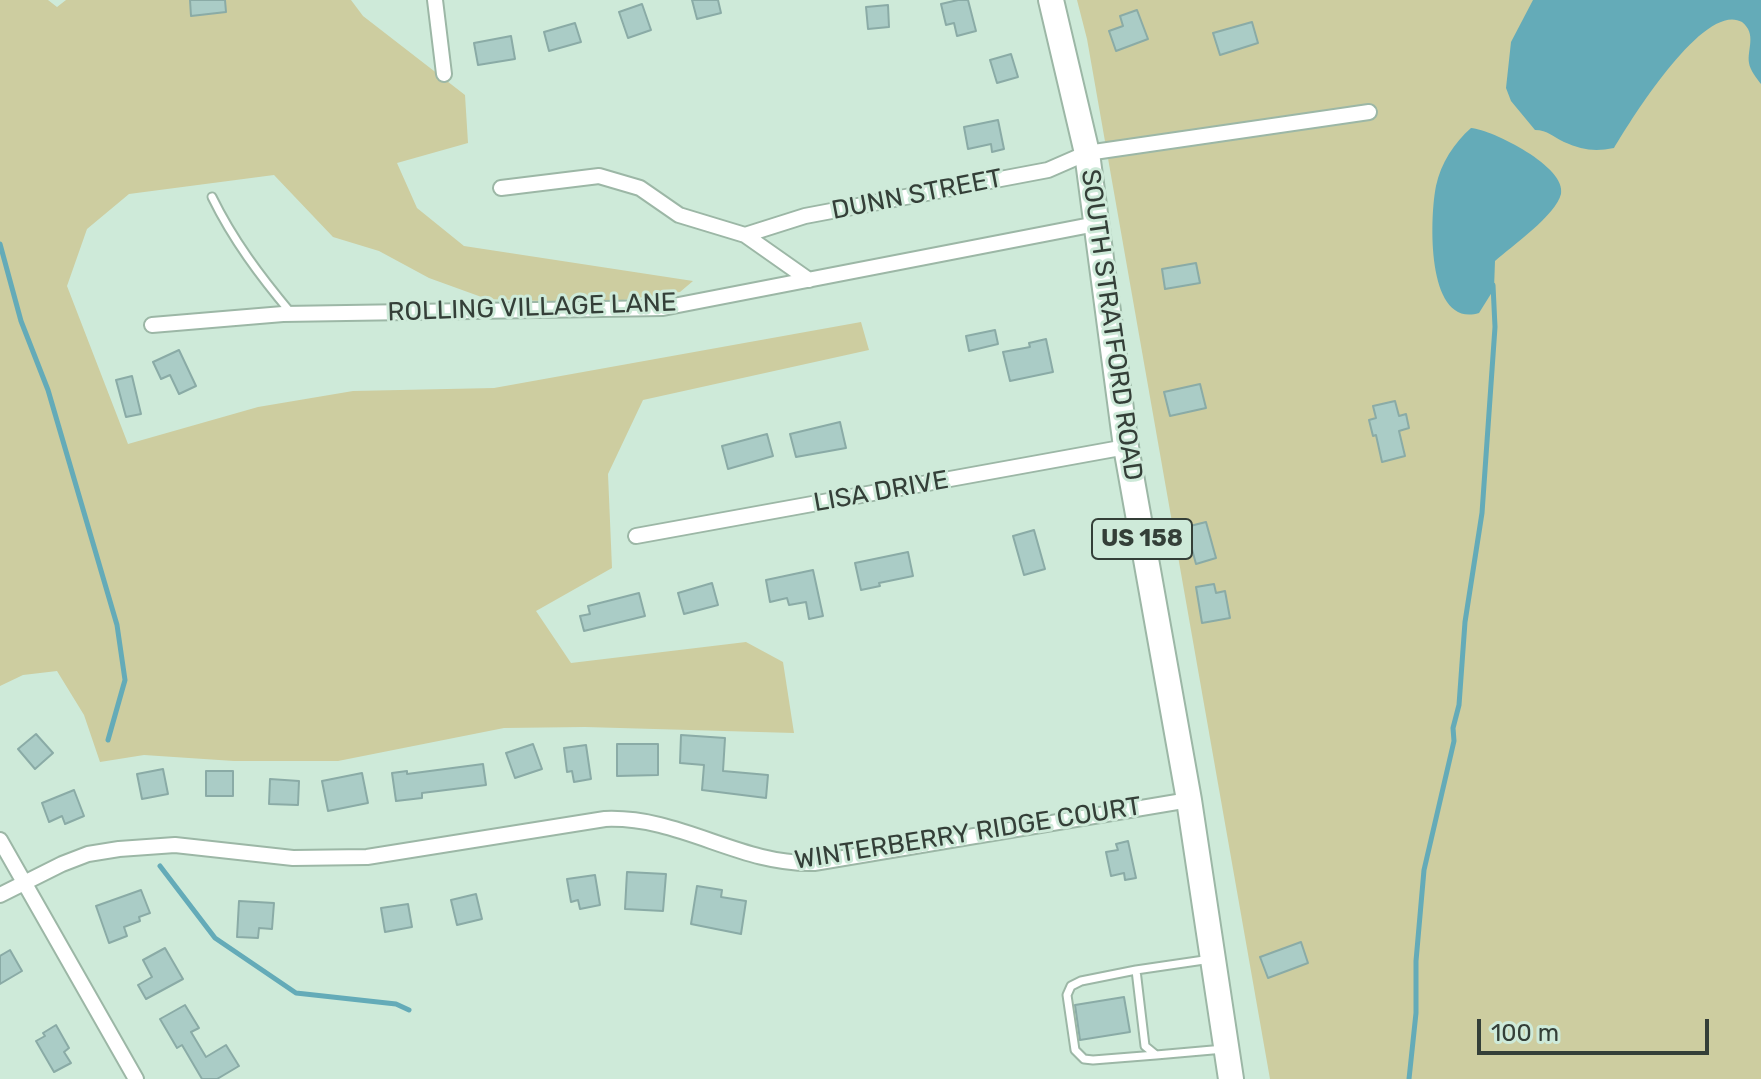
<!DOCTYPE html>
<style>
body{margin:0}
#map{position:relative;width:1761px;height:1079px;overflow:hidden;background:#ceead9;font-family:Rubik,sans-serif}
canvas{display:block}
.scale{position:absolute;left:1477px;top:1019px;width:232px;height:36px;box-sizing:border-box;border:4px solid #343f38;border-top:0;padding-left:10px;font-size:24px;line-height:28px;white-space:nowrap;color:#343f38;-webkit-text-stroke:6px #ceead9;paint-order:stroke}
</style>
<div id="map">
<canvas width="1761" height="1079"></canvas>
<div class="scale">100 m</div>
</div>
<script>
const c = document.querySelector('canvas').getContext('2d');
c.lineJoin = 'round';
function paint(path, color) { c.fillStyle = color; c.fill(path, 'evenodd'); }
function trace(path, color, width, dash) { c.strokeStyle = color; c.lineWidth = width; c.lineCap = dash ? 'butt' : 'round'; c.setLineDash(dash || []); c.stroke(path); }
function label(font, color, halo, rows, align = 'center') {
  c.font = font + ' Rubik,sans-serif'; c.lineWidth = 6; c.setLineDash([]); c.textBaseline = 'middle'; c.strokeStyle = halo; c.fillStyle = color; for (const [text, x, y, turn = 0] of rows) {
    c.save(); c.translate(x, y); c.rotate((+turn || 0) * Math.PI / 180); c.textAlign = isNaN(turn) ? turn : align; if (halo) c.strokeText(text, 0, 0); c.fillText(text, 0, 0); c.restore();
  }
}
paint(new Path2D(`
 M0,0H48L57,7L66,0H351L363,16L465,95L468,143L397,163L417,208L464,246L693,281L680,292L601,303L487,299L429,278L379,251L333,237L274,175L129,194L87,229L67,286L128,444L258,407L353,391L494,388L861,322L869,350L643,400L608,474L612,568L536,611L571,663L746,642L783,662L794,733L585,727L504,728L338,761H234L144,755L100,762L84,715L57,671L23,675L0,686Z
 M1077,0H1761V1079H1270L1087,39Z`), '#cdcda0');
paint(new Path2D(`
 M1533,0H1761V84C1757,79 1750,70 1749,63C1747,49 1757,34 1742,22C1704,0 1629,123 1614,148C1595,152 1582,150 1564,142C1553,137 1548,130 1535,130L1511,101L1506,88L1511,42Z
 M1471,128C1493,130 1567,167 1561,194C1556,215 1512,246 1495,261L1494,289L1479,313C1425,329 1430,215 1436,186C1441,163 1454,143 1471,128Z`), '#64abb8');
trace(new Path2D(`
 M0,244L21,321L48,390L117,625L125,680L108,740
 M160,866L215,938L296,993L396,1004L409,1010
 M1409,1079L1416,1013V961L1424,870L1454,741L1453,728L1459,705L1465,622L1482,513L1495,327L1493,285`), '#64abb8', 5);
const building = new Path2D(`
 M190,0H225L226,12L191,16Z
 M692,0H718L721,13L697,19Z
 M958,0H968L976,31L957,36L954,23L946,25L941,4Z
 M642,4L651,30L628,38L619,12Z
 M888,5L889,27L868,29L866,7Z
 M1137,10L1148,39L1116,51L1109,31L1123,26L1120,16Z
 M1252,22L1258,43L1220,55L1213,33Z
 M575,23L581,42L549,51L544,32Z
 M511,36L515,59L478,65L474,43Z
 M1011,54L1018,77L997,83L990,60Z
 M998,120L1004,149L992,152L991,144L968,149L964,127Z
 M1196,263L1200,283L1165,289L1162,269Z
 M995,330L998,344L969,351L966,336Z
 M1046,339L1053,372L1010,381L1003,352L1030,347L1029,343Z
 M179,350L196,386L179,394L170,375L161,379L153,362Z
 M132,376L141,414L126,417L116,380Z
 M1200,384L1206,408L1170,416L1164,392Z
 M1395,401L1399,416L1406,414L1409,428L1399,431L1405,456L1382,462L1376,435L1373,436L1369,420L1376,418L1373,406Z
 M840,422L846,448L796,457L790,434Z
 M767,434L773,456L728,469L722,446Z
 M1206,522L1216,558L1196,564L1186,527Z
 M1034,530L1045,569L1024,575L1013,536Z
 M908,552L913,576L879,583L880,586L861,590L855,563Z
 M813,570L823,616L809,619L806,602L789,605L787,598L770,602L766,580Z
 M712,583L718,605L684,614L678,593Z
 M1214,584L1216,593L1225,591L1230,618L1202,623L1196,587Z
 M639,593L645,616L584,631L580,616L590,614L588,606Z
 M36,734L53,753L35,769L18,749Z
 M681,735L725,738L723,771L768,775L766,798L702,790L704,765L680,763Z
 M533,744L542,769L515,778L506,753Z
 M617,744H658V775L617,776Z
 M586,745L591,779L574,782L572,771L567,772L564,748Z
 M483,764L486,785L422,793V798L396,801L392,773L407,771V774Z
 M163,769L168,794L142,799L137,774Z
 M206,771H233V796H206Z
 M362,773L368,803L328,811L322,781Z
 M270,779L299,781L298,805L269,804Z
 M74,790L84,816L65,824L62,816L49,822L42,803Z
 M1128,841L1136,878L1125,880L1124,873L1111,876L1106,852L1118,850L1116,844Z
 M627,872L666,874L663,911L625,909Z
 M595,875L600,905L580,909L578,900L571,902L567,879Z
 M697,886L722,890L721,897L746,901L741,934L691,924Z
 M141,890L150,913L139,917L140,921L124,927L127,936L109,943L96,906Z
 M476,894L482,919L457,925L451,900Z
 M239,901L274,903L272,929L259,928L258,938L237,937Z
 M408,904L412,927L385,932L381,908Z
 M1301,942L1308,963L1268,978L1260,957Z
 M165,948L183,979L146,999L138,985L152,977L143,960Z
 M10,950L22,971L0,984V956Z
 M1124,997L1130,1032L1080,1040L1075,1005Z
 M185,1005L199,1028L191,1032L206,1057L226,1045L239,1066L217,1079H202L182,1045L177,1048L160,1019Z
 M56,1025L69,1048L64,1052L71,1063L54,1072L36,1041L45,1036L43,1033Z`);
paint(building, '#aaccc6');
trace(building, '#8aaba6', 2);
const service = new Path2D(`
 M212,197C233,240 260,276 291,313
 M1211,959L1136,970L1145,1046L1156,1055L1224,1049
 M1136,970L1081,981L1071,986L1067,995L1075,1050L1084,1059L1093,1060L1156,1055`);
const minor = new Path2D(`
 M435,0L444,74
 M501,188L599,176L640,188L679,215L745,235L809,280
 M745,235L805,216L1048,170L1087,153L1369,112
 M152,325L283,314L663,308L1096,224
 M636,536L1126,447
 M0,840L136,1079
 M0,895L62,864L88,854L119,849L175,845L293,858L367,857L605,819C681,816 739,865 814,863L1189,800`);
const primary = new Path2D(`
 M1051,0L1087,153L1126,447L1189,800L1231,1079`);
trace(service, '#9cb7a6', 11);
trace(minor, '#9cb7a6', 18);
trace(primary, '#9cb7a6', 28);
trace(service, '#fff', 7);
trace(minor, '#fff', 14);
trace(primary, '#fff', 24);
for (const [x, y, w] of [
 [1142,539,100]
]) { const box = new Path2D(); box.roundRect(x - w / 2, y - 20, w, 40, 6); c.fillStyle = '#ceead9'; c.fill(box); trace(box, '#343f38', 2); }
label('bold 24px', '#343f38', null, [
 ["US 158",1142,539]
]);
label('26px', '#343f38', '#ceead9', [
 ["DUNN STREET",917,195,-11],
 ["ROLLING VILLAGE LANE",532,308,-2],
 ["SOUTH STRATFORD ROAD",1111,325,82],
 ["LISA DRIVE",881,492,-10],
 ["WINTERBERRY RIDGE COURT",968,834,-9]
]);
</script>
